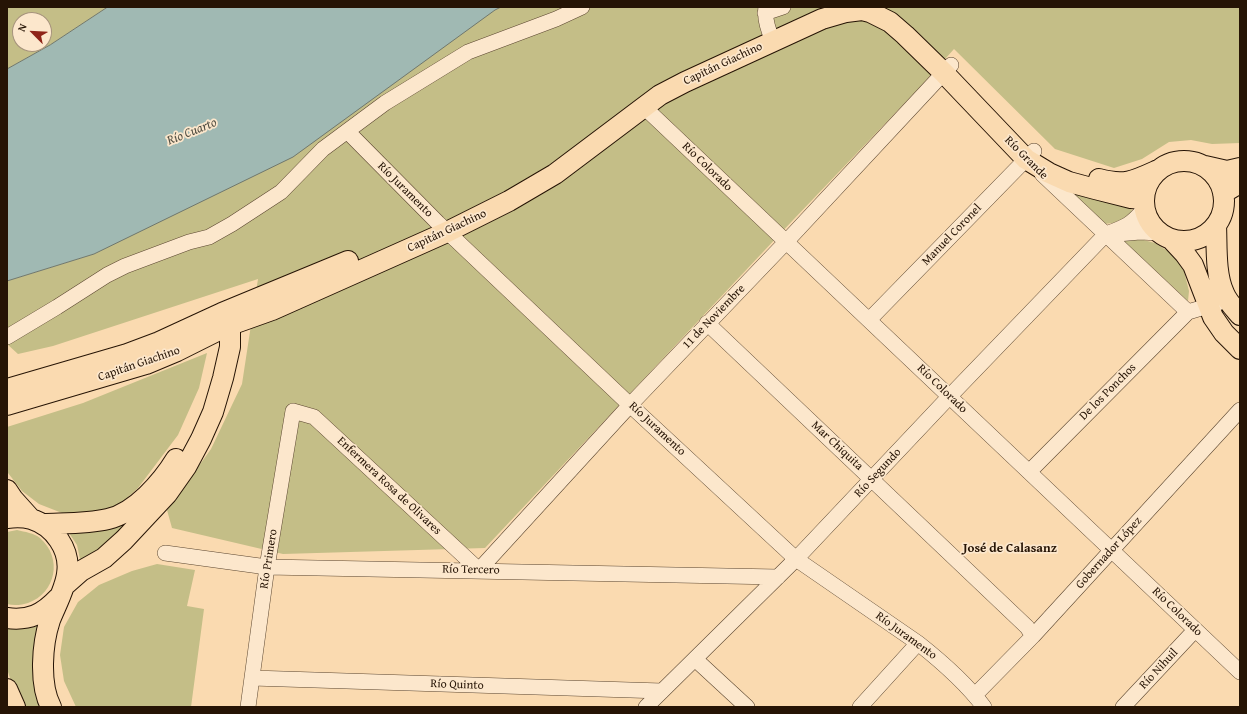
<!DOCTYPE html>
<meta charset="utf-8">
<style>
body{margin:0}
#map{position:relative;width:1247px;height:714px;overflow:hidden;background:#fadab0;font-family:"Gentium Book Plus",serif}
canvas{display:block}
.frame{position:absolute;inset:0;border:8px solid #261405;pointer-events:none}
.north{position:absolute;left:12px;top:12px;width:40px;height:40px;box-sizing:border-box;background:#fce7cc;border:1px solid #a6937c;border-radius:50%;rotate:294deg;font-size:11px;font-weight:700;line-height:16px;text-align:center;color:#261405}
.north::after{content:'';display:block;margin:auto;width:14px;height:18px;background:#8f2418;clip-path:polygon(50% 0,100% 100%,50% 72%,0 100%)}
</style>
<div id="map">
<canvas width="1247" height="714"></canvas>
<div class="frame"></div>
<div class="north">N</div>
</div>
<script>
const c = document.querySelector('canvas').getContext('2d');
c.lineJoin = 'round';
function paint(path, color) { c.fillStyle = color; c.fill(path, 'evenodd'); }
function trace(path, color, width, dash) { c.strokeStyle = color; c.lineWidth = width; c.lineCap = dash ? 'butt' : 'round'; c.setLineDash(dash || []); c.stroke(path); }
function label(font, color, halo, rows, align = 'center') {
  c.font = font + ' "Gentium Book Plus",serif'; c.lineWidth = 3.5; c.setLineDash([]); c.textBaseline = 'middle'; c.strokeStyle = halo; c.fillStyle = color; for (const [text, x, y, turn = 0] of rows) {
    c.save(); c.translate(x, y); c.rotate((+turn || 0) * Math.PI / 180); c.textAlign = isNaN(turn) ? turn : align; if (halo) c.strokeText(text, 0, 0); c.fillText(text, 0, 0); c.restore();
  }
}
paint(new Path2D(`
 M7,7H108L50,45L7,69ZM20,20H44V44H20Z
 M501,7H1240V143L1212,144L1191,140L1169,142L1142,159L1114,168L1055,149L954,49L920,87L794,219L485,548L283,554L172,528L167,510L211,449L242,384L258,279L53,346L18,354L7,344V281L94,254L495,10Z
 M1064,187L1131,208L1133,215L1113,223L1104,224Z
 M1121,239H1140L1155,243L1171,253L1182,263L1189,291L1188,301Z
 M207,353L199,388L178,435L138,488L116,508L80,514L62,513L39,504L22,491L8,473L7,469V427L83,403Z
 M193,446L139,521L81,564L77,545L67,530L101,529Z
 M17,530C25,532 34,533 40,538C63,558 56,593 28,603C22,605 14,606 7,604V532Z
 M157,564L195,570L187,606L204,609L191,707H76L64,681L60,655L64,627L78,602L99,585L132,571Z
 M42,623L44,707H22L14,690L7,669V629Z`), '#c4be87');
const water = new Path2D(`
 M108,7H501L495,10L293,157L94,254L7,281V69L50,45Z`);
paint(water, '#a0b9b3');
trace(water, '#6f776d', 1);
const minor = new Path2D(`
 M766,7C764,19 768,30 773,41
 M765,13L783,7
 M644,107L1240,672
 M347,131L438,223L630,405L796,559L918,643C942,662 966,683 984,707
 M1042,174L1188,312
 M1117,234L1140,232L1159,233
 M869,320L1034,151
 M707,323L1027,627L1033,636
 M7,337L57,307L107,275L125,266L189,242L209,237L232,224L281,192L323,149L385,103L468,52L556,19L582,7
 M1029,472L1188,312L1218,303
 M165,553L267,567L778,577
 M479,570L630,405L786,242L951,65
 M695,659L747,707
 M252,678L662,691
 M975,695L1033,636L1240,410
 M248,707L267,567L293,411L314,417L479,570
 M646,707L796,559L949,397L1106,234C1125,227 1131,225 1144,209
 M860,707L918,643
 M1123,707L1195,630`);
const major = new Path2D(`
 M1144 201a40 40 0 1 1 80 0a40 40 0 1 1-80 0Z
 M1205,166L1227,171L1240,168
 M1099,179C1125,186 1134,181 1158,170
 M1223,193L1240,183
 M1216,225C1217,245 1215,274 1224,293C1227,301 1234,308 1240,315
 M1171,239L1185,254L1193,265L1213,317L1224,333L1240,349
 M7,389L127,354L159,342L222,313L348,261
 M7,405L146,364L177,351L217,331L230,325L272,310L447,232L509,201L555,174L644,107L660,95L685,82L822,19L846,12L862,10L870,12L890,22L905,35L944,73L1026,159L1049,173L1069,182L1095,189L1131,198L1143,199
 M7,490L13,499L31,519
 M7,518C15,517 24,517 31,519C54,526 71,550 67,574C65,589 56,605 50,620C42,644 39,684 51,707
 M43,524C64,523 87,524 108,519C135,513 162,482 176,459
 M64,586L81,571L104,558L124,540L167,494L186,467L201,439L213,412L223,378L230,347V325L224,316
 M7,618C29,621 43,614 58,598
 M7,689L15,707`);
trace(minor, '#5b4630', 16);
trace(major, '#261405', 22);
trace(minor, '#fce7cc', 15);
trace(major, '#fadab0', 20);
label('12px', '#261405', '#fce7cc', [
 ["Capitán Giachino",723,64,-25],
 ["Río Grande",1026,158,45],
 ["Río Colorado",707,167,44],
 ["Río Juramento",405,190,45],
 ["Capitán Giachino",447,231,-25],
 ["Manuel Coronel",952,235,-46],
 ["11 de Noviembre",714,317,-46],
 ["Capitán Giachino",139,364,-19],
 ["Río Colorado",942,389,44],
 ["De los Ponchos",1108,392,-45],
 ["Río Juramento",657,429,43],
 ["Mar Chiquita",837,446,43],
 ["Río Segundo",878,473,-47],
 ["Enfermera Rosa de Olivares",389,486,43],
 ["Gobernador López",1109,553,-48],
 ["Río Primero",269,559,-81],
 ["Río Tercero",471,570,1],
 ["Río Colorado",1177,612,44],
 ["Río Juramento",906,636,36],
 ["Río Nihuil",1159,669,-47],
 ["Río Quinto",457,685,2]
]);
label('italic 13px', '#514e42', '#fce7cc', [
 ["Río Cuarto",192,132,-22]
]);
label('bold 13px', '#261405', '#fce7cc', [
 ["José de Calasanz",1010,549]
]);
</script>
